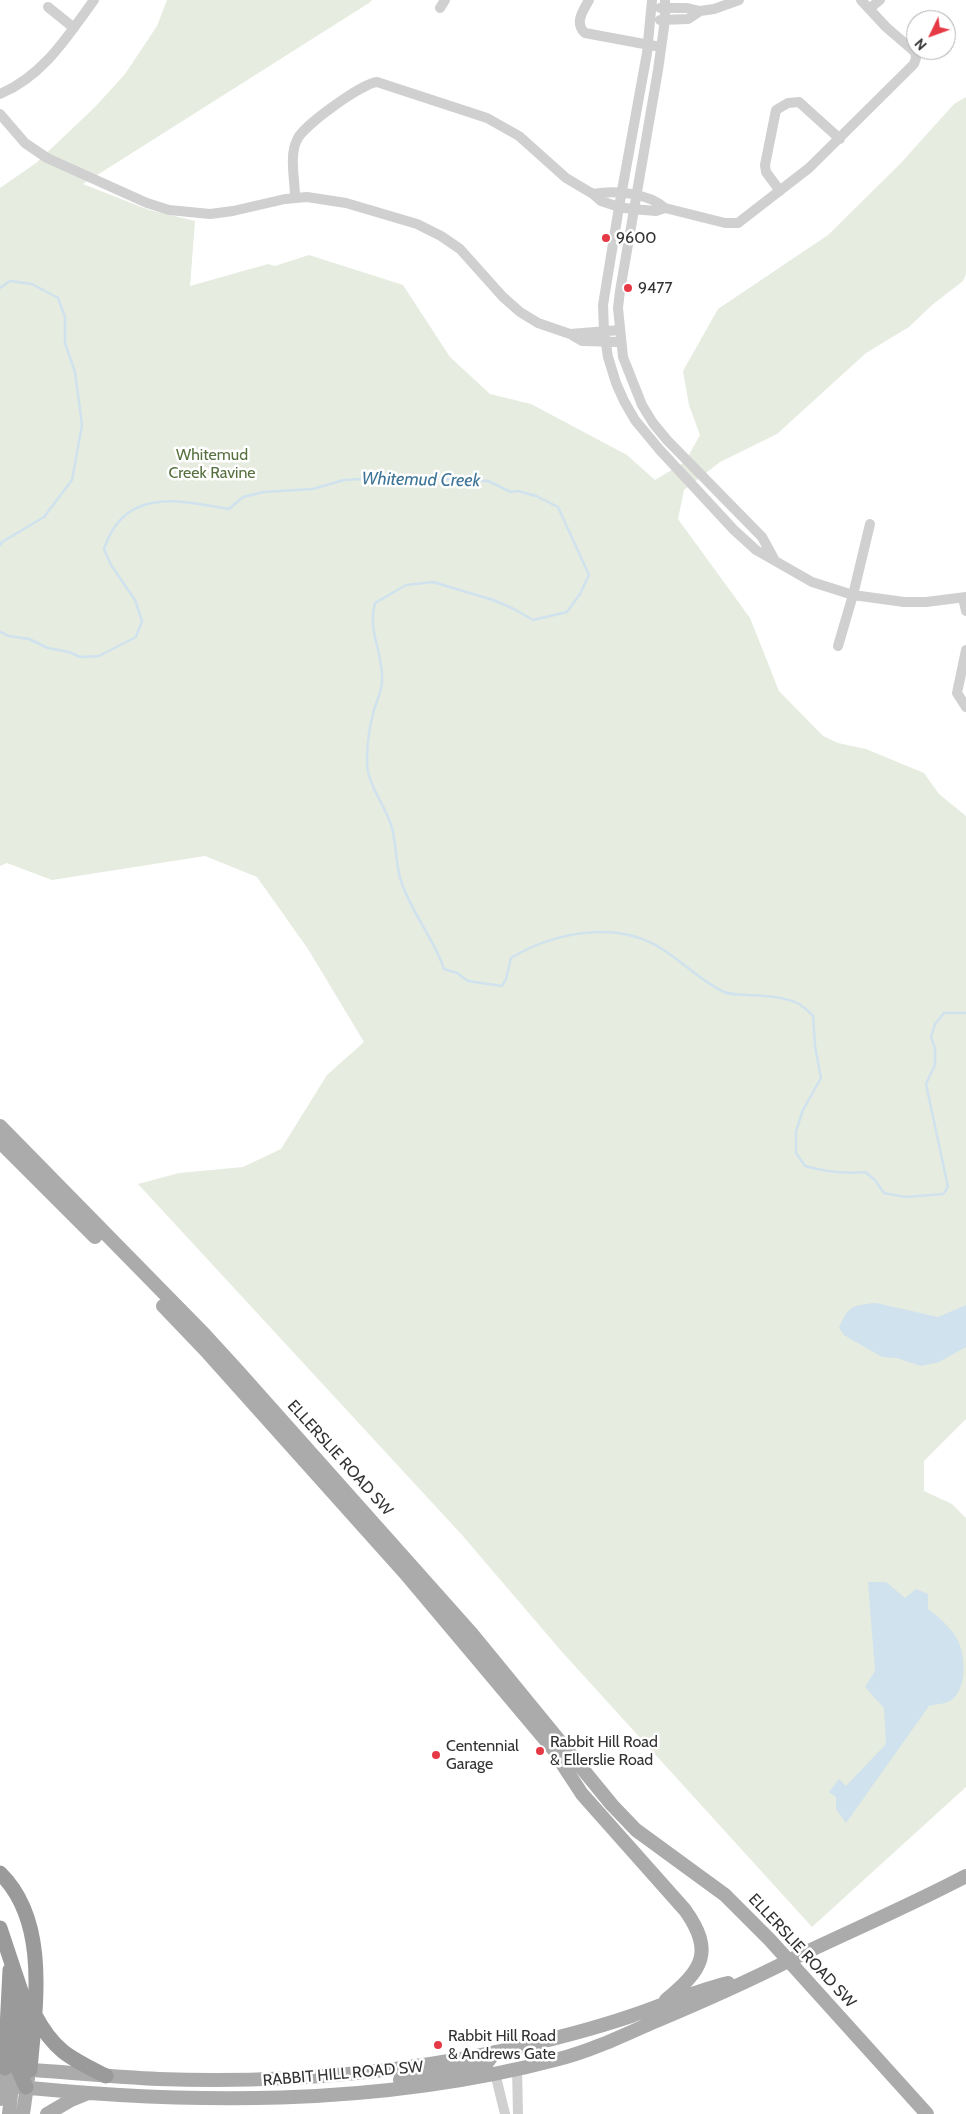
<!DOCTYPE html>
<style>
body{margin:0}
#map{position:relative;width:966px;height:2114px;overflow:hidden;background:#fff;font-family:Cabin,sans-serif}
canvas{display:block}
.north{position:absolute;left:906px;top:10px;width:50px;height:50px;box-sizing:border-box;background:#fff;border:1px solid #adadad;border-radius:50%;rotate:228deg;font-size:14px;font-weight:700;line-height:20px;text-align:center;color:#333}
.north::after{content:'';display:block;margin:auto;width:18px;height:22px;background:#e63946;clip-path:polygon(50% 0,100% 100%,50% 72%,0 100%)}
</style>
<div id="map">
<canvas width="966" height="2114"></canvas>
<div class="north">N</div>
</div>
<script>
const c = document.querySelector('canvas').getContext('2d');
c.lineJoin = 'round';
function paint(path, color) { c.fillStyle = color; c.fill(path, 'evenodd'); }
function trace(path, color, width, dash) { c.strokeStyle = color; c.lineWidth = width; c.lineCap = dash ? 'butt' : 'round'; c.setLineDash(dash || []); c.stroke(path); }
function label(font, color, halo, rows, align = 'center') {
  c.font = font + ' Cabin,sans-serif'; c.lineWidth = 5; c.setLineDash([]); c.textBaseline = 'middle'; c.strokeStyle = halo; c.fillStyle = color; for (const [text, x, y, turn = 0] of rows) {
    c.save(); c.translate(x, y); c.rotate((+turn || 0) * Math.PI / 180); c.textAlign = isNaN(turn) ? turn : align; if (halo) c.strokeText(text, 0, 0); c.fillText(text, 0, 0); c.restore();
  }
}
paint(new Path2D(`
 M167,0H372L369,3L83,184L149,210L195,221L190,286L268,264L275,266L309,255L403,285L450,357L490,394L531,404L627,455L655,480L685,462L700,435L689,405L683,371L718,309L828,235L900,164L954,104L966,97V274L963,281L932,305L909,327L866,353L777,434L720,462L684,490L678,519L750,618L779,691L823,736L838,743L866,749L924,773L939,794L966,816V1419L924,1461V1491L952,1504L966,1518V1787L812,1927L563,1653L462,1535L138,1184L179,1173L243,1167L281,1149L327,1075L364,1042L308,949L257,877L205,856L52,880L7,863L0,866V188L36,163L95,107L125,74L157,26Z`), '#e6ecdf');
paint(new Path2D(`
 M876,1303L938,1317L966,1305V1347L939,1362L921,1366L897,1358L882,1357L844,1335L839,1328C848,1306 853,1305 876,1303Z
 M868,1582H886L905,1598L916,1589L928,1594V1609C939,1617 954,1630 959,1643C966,1661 966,1688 952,1700C946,1704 936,1704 929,1706L846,1823L836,1809V1797L829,1792L839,1779L846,1786L886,1744L884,1708L865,1687L875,1671Z`), '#cfe2ee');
trace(new Path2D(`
 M0,288L10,281L32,284L58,298L65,317V343L75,372L82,425L72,480L44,517L2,542L0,545
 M0,632L9,636L29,639L48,648L69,652L80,657L99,656L136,637L142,621L135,600L111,565L104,549C124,487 178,500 229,509L243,497L263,492L313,489L344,480L398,477L488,481L511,492L518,491L536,496L558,507L589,575L580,594L567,612L533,620L512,608L493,600L433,582L406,585L375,603C367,632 384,654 382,681C382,690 377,701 374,710C370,725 367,743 367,759C366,784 384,802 391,825C397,843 395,863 401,881C411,912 434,939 444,969L457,973L468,981L502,986L506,979L511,958C554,932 617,920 662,949C683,962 702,982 724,992C731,995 740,994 747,995C763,996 784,996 799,1004C804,1007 809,1012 813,1016L815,1046L821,1078L803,1110L796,1131V1153L805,1166C826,1172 844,1174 865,1172L875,1180L884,1193L906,1197L943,1194L948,1187L926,1084L935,1065V1048L931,1037L935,1024L944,1013H966`), '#cfe2ee', 2.5);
trace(new Path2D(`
 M589,0C583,11 574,23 585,33L655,46
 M652,0L647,53L619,207L603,305L604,331L608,357L616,383L624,401L635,420L659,449L734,530L756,550L812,582L853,595L904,602H926L966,597
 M665,0V20L658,70L620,291L618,308L623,357L642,405L653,423L667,440L762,537L774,559
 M48,7L74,28
 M440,8L445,0
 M869,9L880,0
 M700,11L714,9L739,0
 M660,20L688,19L700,11L687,8H660
 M0,94C43,76 67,37 94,0
 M0,114L25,143L47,158L147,203L169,210L210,214L233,211L285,199L307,197L346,203L417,224L441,236L460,249L503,297L520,312L538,323L570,334L582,341L621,342
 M780,191L766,172L765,165L776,110L788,103L799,102L840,139
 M593,194C616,190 648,193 665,208
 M295,197C295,180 289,155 297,140C302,126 363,83 377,82L487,118L519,136L566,178L593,194L601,201L619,207L632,209L656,211L665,208L725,223H738L809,168L914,64L916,58L915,52L886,27L861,0
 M570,334L620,330
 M963,598L966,611
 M838,646L853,595L870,524
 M966,650L957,693L966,707
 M517,2068L518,2114
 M495,2073L505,2114`), '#d0d0d0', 10);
trace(new Path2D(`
 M0,1126L205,1335L237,1370L472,1634L612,1805L636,1830L725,1895L770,1940L927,2114
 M0,1142L95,1237
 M163,1306L208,1353L405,1573L569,1768
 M561,1762L582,1794L685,1910C715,1952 702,1970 666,2000
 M19,2069C66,2072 112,2077 159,2079C272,2083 385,2075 496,2052C542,2042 587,2031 631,2016C663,2005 695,1991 728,1983
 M400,2080L486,2064L495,2052
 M0,2085C186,2105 377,2107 559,2059C590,2051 620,2037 649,2024C697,2004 745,1983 792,1959C850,1931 909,1906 966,1876
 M0,2099L4,2076
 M9,2114L11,2095L9,2078
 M23,2114L28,2078
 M47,2114L71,2100L88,2093`), '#ababab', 14);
trace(new Path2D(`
 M0,1873C50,1922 35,2007 30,2070
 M0,1928L21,1991L18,2069L26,2087
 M35,2015C54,2051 70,2058 106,2076
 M5,2068L10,1970`), '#9a9a9a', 15);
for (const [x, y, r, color] of [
 [606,238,5,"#e63946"],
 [628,288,5,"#e63946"],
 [540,1751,5,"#e63946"],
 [436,1755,5,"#e63946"],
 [438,2045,5,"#e63946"]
]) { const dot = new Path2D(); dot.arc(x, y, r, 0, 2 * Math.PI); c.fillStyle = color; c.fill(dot); trace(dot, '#fff', 2); }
label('16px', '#333', '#fff', [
 ["9600",616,238],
 ["9477",638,288],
 ["Rabbit Hill Road",550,1742],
 ["& Ellerslie Road",550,1760],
 ["Centennial",446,1746],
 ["Garage",446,1764],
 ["Rabbit Hill Road",448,2036],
 ["& Andrews Gate",448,2054]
], 'left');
label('16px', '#56703f', '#fff', [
 ["Whitemud",212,455],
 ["Creek Ravine",212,473]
]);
label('16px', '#333', '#fff', [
 ["ELLERSLIE ROAD SW",340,1458,48],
 ["ELLERSLIE ROAD SW",802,1951,47],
 ["RABBIT HILL ROAD SW",343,2074,-5]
]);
label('italic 18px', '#3f7597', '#fff', [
 ["Whitemud Creek",421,480,1]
]);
</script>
